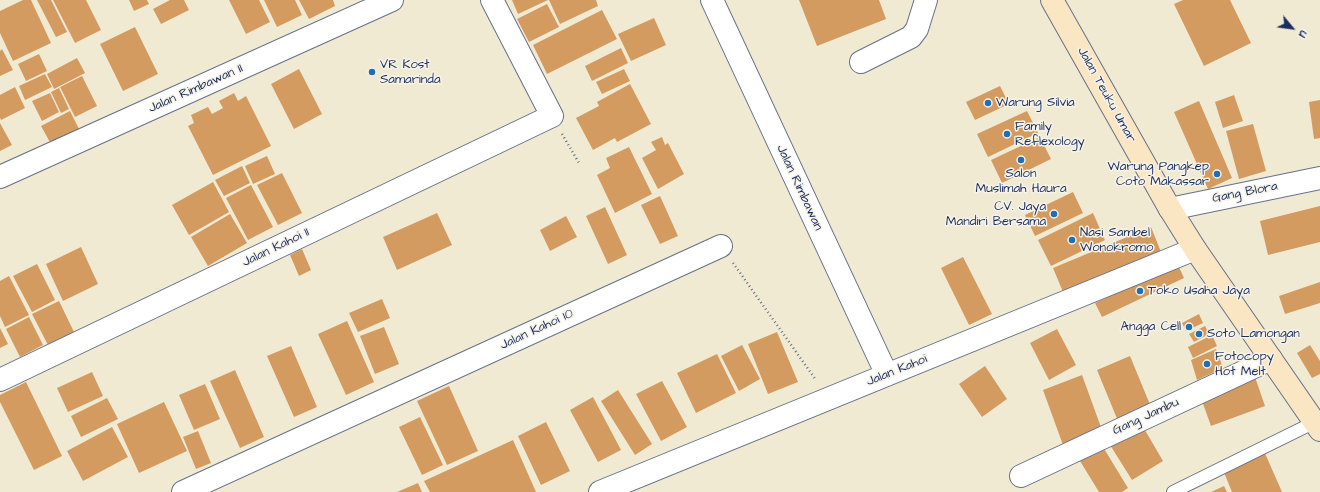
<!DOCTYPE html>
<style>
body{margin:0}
#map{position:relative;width:1320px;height:492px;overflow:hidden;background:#f0ead3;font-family:"Architects Daughter",sans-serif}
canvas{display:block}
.north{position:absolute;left:1272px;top:8px;width:40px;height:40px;-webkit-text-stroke:3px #f7f3e8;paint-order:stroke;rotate:119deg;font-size:11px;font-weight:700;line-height:16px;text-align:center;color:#1b2f5e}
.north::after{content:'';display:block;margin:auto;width:14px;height:18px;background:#1b2f5e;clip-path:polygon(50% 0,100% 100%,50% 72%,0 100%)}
</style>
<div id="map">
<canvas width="1320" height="492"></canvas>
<div class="north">U</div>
</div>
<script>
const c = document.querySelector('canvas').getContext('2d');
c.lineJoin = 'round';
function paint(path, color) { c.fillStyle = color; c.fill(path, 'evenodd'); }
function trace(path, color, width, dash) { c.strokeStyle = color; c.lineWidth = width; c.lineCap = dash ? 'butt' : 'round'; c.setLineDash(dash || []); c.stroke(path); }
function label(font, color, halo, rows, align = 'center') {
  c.font = font + ' "Architects Daughter",sans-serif'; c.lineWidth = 3; c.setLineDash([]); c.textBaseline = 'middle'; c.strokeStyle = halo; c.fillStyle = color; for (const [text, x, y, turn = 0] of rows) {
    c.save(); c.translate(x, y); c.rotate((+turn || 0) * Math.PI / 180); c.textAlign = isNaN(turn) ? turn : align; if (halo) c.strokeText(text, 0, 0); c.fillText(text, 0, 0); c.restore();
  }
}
paint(new Path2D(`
 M23,0H31L51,43L13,61L0,33V11Z
 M37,0H51L67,32L56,37Z
 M53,0H86L101,30L75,43Z
 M129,0H147L149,4L134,11Z
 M170,0H184L189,10L161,24L153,9Z
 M229,0H259L270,22L246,34Z
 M264,0H295L302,15L277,27Z
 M299,0H333L335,6L309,19Z
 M512,0H548L518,14Z
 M549,0H596L598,6L560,24Z
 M799,0H879L886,19L817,46Z
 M1183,0H1230L1251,43L1204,66L1174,4Z
 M547,4L559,27L529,42L517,19Z
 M602,10L617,39L547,74L533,45Z
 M654,18L666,45L631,61L618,34Z
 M135,27L158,74L123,91L100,44Z
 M621,48L628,63L592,81L585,66Z
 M2,49L13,70L0,76V51Z
 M39,54L47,71L26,81L18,64Z
 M77,58L85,73L54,89L47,74Z
 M299,69L322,114L294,129L271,84Z
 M624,69L630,81L602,94L596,82Z
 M45,74L52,87L25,100L19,86Z
 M82,76L97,106L75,117L60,87Z
 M630,84L651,124L617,142L615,138L593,150L576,118L599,106L597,102Z
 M1000,86L1009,104L975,120L966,102Z
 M15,87L25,108L1,120L0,118V95Z
 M59,88L69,109L61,113L51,92Z
 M50,93L59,112L42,121L32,101Z
 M234,93L238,101L246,96L271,146L213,175L188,126L194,123L191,115L208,107L212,114L223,108L219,101Z
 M1234,95L1243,121L1223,128L1215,102Z
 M1320,100V138L1314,139L1309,102Z
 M1199,101L1232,178L1208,189L1174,112Z
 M70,111L79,129L51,144L41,126Z
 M1027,111L1038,133L988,157L977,134Z
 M0,123L12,145L0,151Z
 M1253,124L1266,171L1239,179L1226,131Z
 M662,137L665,145L668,143L684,174L658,189L642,158L656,150L651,142Z
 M1040,137L1051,159L1002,183L991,160Z
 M629,147L652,194L615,213L597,175L610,168L606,158Z
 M267,156L275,174L253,184L245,166Z
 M242,166L250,183L224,196L215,180Z
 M282,173L302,213L278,225L257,185Z
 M213,182L229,212L189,235L172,205Z
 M251,185L273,227L248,240L226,198Z
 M1073,192L1083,213L1035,236L1025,215Z
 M660,196L678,236L660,244L641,205Z
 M1320,206V242L1268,255L1260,221Z
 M605,207L627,255L608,264L586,216Z
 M437,213L452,245L397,270L383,237Z
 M1093,213L1105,240L1051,266L1038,240Z
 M230,214L247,243L208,266L191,237Z
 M566,216L577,237L550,251L540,230Z
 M1151,227L1161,252L1063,292L1053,268Z
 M81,247L98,284L63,301L46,264Z
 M302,249L311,270L299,276L290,255Z
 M963,257L992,314L969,325L941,268Z
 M37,264L55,300L32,312L13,276Z
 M1178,265L1184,278L1102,317L1095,303Z
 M9,276L29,315L5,327L0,316V281Z
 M1320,282V303L1285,314L1279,296Z
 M382,299L390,318L358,332L349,313Z
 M59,301L74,332L48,345L32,314Z
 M1199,314L1203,323L1186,331L1182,323Z
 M29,317L43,345L20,357L6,329Z
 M347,321L374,382L346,395L318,334Z
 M1205,326L1209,334L1194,342L1189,334Z
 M384,327L399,364L375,374L360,336Z
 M0,328L8,344L0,348Z
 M1057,329L1076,365L1049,380L1030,343Z
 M777,332L798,382L768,394L748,344Z
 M1212,335L1217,346L1193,358L1188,347Z
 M742,345L760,379L739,391L721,356Z
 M1310,345L1320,361V374L1312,378L1297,353Z
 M291,346L317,407L294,417L267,356Z
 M1216,349L1223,368L1197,380L1191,360Z
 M717,354L736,393L696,413L677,373Z
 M1130,356L1151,407L1118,421L1097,370Z
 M985,366L1007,399L982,417L959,384Z
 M235,370L264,437L240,448L210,381Z
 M92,372L103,396L68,412L57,388Z
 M1082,375L1102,430L1063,445L1043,390Z
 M1255,377L1265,406L1211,426L1201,398Z
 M662,381L687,427L661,441L636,394Z
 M26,382L62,456L34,470L0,402V395Z
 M205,384L220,419L194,430L179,395Z
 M449,386L478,451L447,465L417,401Z
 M618,390L652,444L635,455L601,401Z
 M593,397L621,450L598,462L570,410Z
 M107,398L118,419L81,437L71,416Z
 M164,402L187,451L139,473L117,424Z
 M420,417L443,465L422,475L399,427Z
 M546,422L570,471L541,485L518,436Z
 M1142,425L1163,461L1132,480L1110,445Z
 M112,427L128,457L83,481L67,451Z
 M198,431L211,463L196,469L183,437Z
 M513,440L536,492H430L424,481Z
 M1103,447L1128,488L1122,492H1099L1080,461Z
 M1264,451L1282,492H1232L1223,470Z
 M418,483L422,492H397Z
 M1224,486L1227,492H1211Z`), '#d49b60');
const lane = new Path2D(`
 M1173,492L1315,422`);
const street = new Path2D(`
 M712,0L887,375
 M861,62L911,37L917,29L926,0
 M0,177L392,0
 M1170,209L1320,178
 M0,380L552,116L492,0
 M1021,476L1271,359
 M183,492L721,246
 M600,492L1195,249`);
const secondary = new Path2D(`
 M1052,0L1170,209L1195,249L1320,430`);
trace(lane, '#667087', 14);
trace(street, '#667087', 24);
trace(secondary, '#667087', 24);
trace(new Path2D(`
 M562,134L579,163
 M733,263L816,380`), '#667087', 2.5, [1, 3]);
trace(lane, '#fff', 12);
trace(street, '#fff', 22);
trace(secondary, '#fbe6c4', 22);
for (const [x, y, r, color] of [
 [372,72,4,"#1f6fb2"],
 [988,103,4,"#1f6fb2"],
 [1007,134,4,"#1f6fb2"],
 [1021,160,4,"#1f6fb2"],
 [1217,174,4,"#1f6fb2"],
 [1054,214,4,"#1f6fb2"],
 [1072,240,4,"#1f6fb2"],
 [1140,291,4,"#1f6fb2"],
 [1189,327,4,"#1f6fb2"],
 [1199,334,4,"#1f6fb2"],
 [1207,364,4,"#1f6fb2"]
]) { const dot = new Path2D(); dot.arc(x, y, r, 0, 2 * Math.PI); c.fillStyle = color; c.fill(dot); trace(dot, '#f7f3e8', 1.5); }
label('13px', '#1b2f5e', '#f7f3e8', [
 ["VR Kost",380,65],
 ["Samarinda",380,80],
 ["Warung Silvia",996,103],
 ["Family",1015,127],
 ["Reflexology",1015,142],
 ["Warung Pangkep",1209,167,"right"],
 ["Coto Makassar",1209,182,"right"],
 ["Salon",1021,174,"center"],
 ["Muslimah Haura",1021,189,"center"],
 ["CV. Jaya",1046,207,"right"],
 ["Mandiri Bersama",1046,222,"right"],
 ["Nasi Sambel",1080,233],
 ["Wonokromo",1080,248],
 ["Toko Usaha Jaya",1148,291],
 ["Angga Cell",1181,327,"right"],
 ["Soto Lamongan",1207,334],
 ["Fotocopy",1215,357],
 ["Hot Melt",1215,372]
], 'left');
label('13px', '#1b2f5e', '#f7f3e8', [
 ["Jalan Rimbawan II",196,89,-24],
 ["Jalan Teuku Umar",1106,95,61],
 ["Jalan Rimbawan",799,188,65],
 ["Gang Blora",1245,193,-11],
 ["Jalan Kahoi 11",276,248,-26],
 ["Jalan Kahoi 10",537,330,-25],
 ["Jalan Kahoi",897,371,-22],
 ["Gang Jambu",1146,417,-25]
]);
</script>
